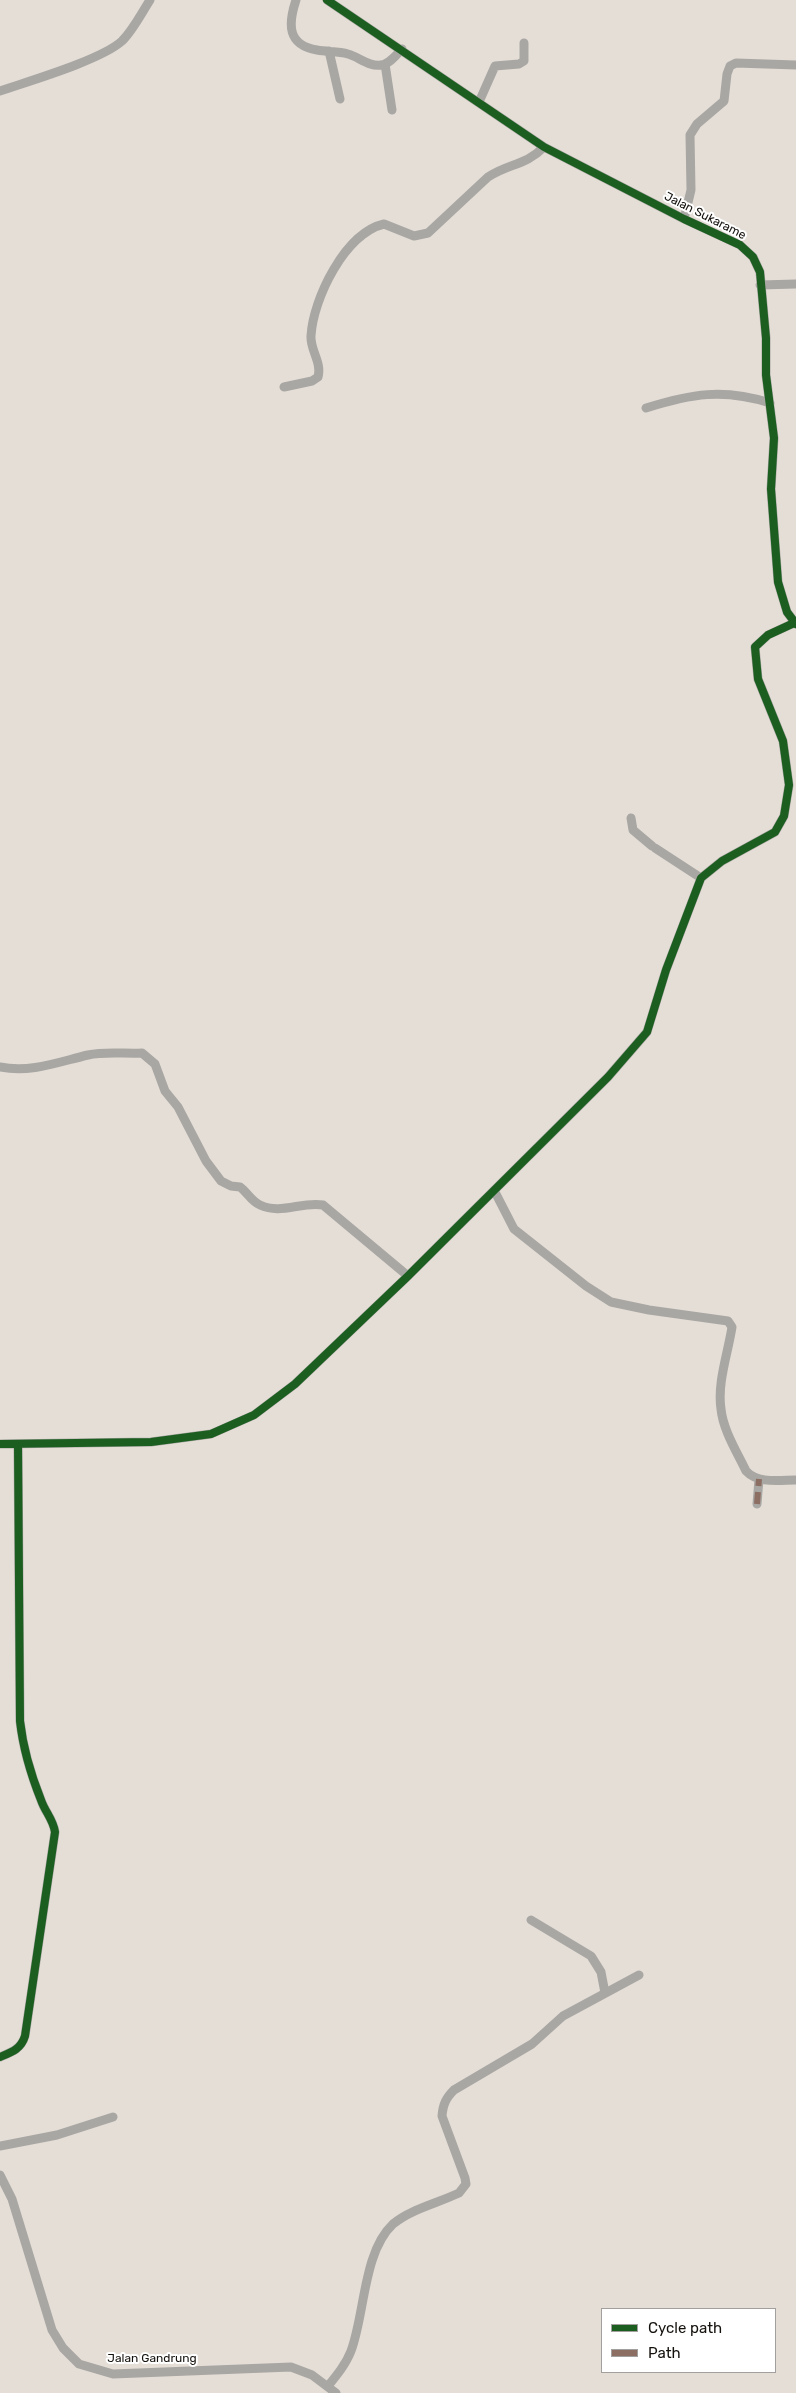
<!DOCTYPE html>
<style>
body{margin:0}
#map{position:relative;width:796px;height:2393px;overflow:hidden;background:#e5ded7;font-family:Rubik,sans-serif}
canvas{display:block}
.legend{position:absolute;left:601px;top:2308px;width:175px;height:65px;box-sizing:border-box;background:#fff;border:1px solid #a1a09e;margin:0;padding:6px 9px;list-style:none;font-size:15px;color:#15110d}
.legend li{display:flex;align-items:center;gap:10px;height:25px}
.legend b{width:25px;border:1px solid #a1a09e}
</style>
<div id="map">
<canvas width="796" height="2393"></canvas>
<ul class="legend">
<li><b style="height:6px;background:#1b5e20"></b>Cycle path</li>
<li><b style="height:6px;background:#8d6e63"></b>Path</li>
</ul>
</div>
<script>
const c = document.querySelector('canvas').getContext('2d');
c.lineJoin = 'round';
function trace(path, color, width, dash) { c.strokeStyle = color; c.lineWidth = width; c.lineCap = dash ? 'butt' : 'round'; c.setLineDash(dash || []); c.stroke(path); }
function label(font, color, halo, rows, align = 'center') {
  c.font = font + ' Rubik,sans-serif'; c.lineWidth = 4; c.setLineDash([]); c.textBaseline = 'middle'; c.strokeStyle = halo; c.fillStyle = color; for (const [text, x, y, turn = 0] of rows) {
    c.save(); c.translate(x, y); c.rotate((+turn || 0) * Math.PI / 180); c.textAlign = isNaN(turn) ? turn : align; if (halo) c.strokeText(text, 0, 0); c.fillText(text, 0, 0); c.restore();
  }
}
trace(new Path2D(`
 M296,0C288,24 287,45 317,50C328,52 338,51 348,54C359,57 369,67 381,65C390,64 396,55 402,49
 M327,0L544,147L684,219L740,245L753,257L760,272L766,338V375L774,438L771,489L778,582L787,612L796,624
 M329,51L340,99
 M385,64L392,110
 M0,91C29,81 101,60 122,41C133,30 141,14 150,0
 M479,102L495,66L519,64L524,61V43
 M684,219L691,190L690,135L697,124L724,101L727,74L730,66L736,63L796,65
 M760,285L796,284
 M284,387L312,381L318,377C322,362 310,350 311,336C313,299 345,233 384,224L414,236L428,233L488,177C509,163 525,166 544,147
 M646,408C691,394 723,388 770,403
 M631,818L633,830L652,846
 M655,848L701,878
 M0,1067C31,1073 58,1062 88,1055C105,1051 125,1054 142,1053L155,1064L165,1091L178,1107L206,1161L221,1181L231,1186L240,1187C247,1192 251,1201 260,1205C281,1215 302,1201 323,1205L408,1276
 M495,1192L514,1229L586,1286L611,1302L649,1310L728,1321L732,1327C728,1353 717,1383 721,1409C723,1430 737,1452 746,1471C758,1484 780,1480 796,1480
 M0,1444L151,1442L211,1434L254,1415L295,1384L408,1276L608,1077L647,1032L666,970L701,878L722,861L775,832L784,816L789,785L783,741L758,679L755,647L768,635L794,623
 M757,1504L759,1479
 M531,1920L591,1956L601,1972L605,1993
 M0,2057C12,2052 21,2049 25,2036L55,1832C53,1819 45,1812 41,1800C31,1775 23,1748 20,1721L18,1444
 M0,2146L57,2135L113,2117
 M0,2175L12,2199L52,2330L63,2348L79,2364L113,2374L291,2367L312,2375L336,2393
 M328,2386C337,2375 346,2364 351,2351C365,2314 363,2252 393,2224C411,2209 438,2203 459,2193L466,2184L465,2178L442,2116C443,2104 446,2098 454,2090L532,2044L563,2016L639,1975`), '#a9a7a3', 9);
trace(new Path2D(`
 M757,1504L759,1479`), '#8d6e63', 6, [12, 6]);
trace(new Path2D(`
 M327,0L544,147L684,219L740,245L753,257L760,272L766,338V375L774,438L771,489L778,582L787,612L796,624
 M0,1444L151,1442L211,1434L254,1415L295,1384L408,1276L608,1077L647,1032L666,970L701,878L722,861L775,832L784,816L789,785L783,741L758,679L755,647L768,635L794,623
 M0,2057C12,2052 21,2049 25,2036L55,1832C53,1819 45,1812 41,1800C31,1775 23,1748 20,1721L18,1444`), '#1b5e20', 8);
label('12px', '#15110d', '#fff', [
 ["Jalan Sukarame",705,216,27],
 ["Jalan Gandrung",152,2359]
]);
</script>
